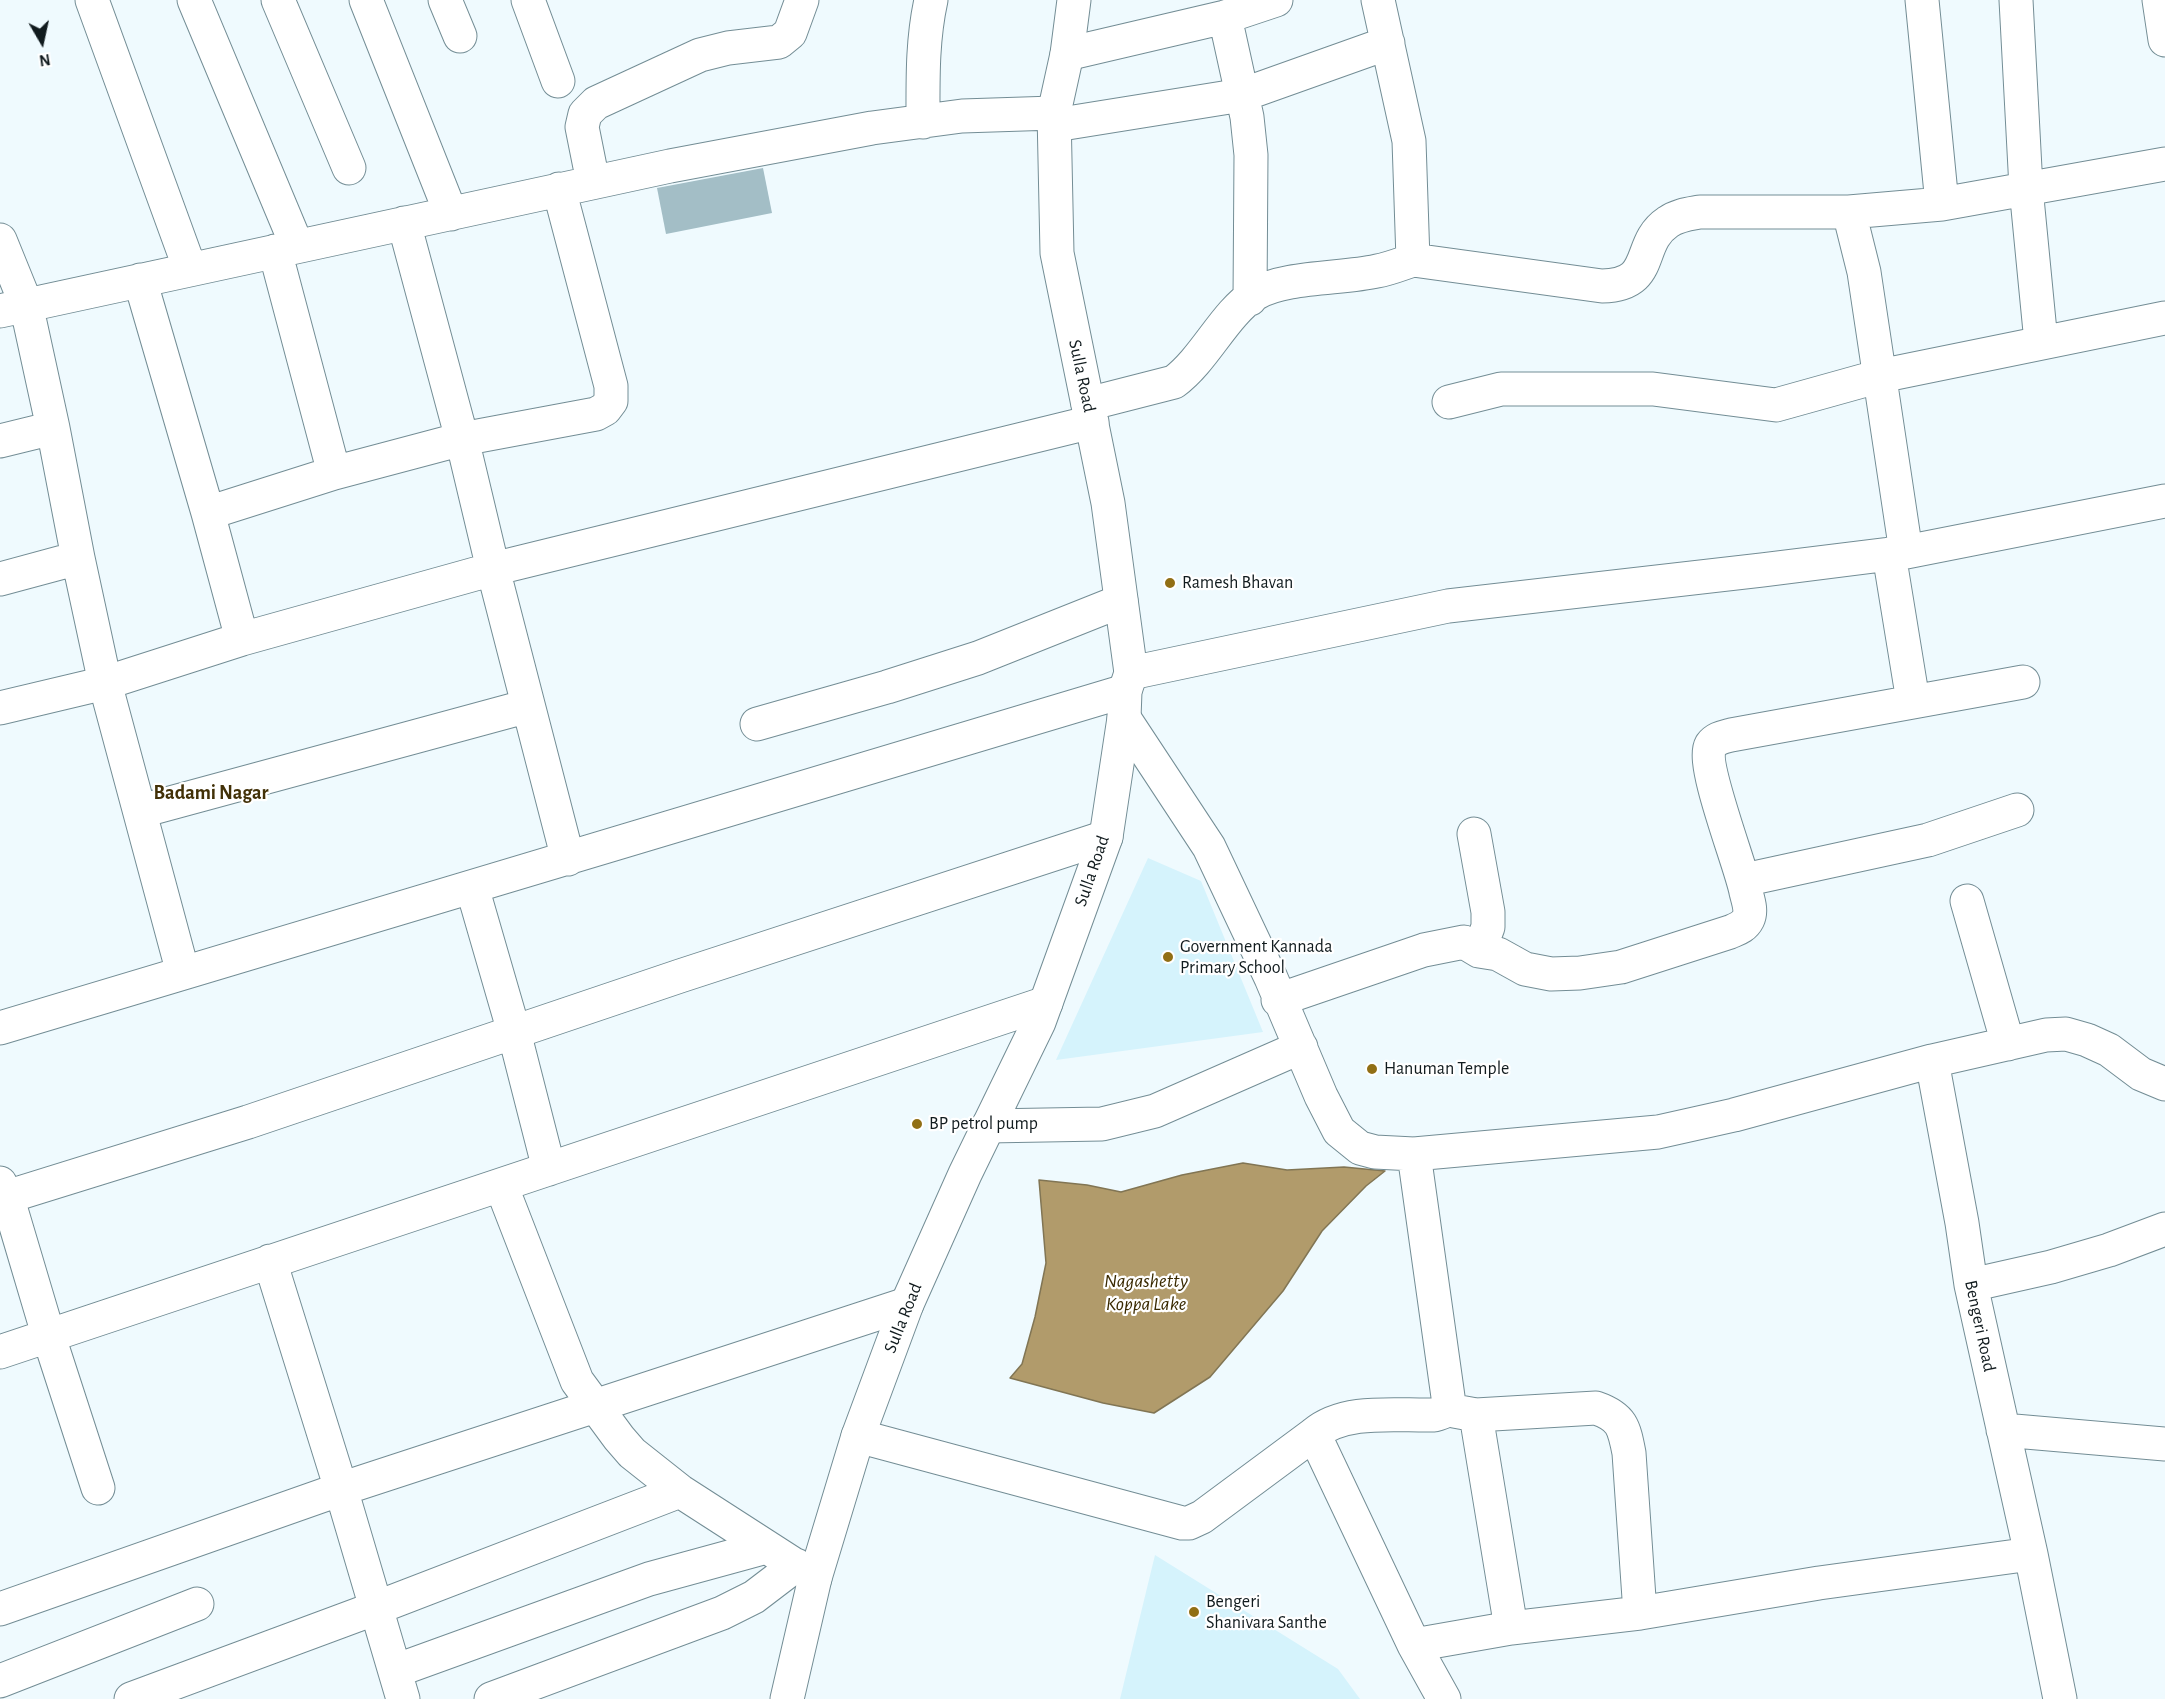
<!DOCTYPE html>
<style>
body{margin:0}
#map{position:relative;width:2165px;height:1699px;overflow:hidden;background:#effafe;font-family:"Alegreya Sans",sans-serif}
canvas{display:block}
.north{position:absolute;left:12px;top:12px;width:60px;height:60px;-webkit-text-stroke:4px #fff;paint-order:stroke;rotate:171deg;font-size:16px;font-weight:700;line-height:24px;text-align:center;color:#111b1e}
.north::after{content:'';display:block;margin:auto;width:21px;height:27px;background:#111b1e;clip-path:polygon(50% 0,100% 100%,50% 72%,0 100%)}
</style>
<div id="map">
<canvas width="2165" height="1699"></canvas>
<div class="north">N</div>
</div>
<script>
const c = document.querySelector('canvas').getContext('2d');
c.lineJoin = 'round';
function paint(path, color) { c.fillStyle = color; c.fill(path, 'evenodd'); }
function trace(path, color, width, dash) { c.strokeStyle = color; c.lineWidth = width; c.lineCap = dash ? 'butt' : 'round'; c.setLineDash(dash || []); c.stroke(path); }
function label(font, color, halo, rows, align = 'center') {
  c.font = font + ' "Alegreya Sans",sans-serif'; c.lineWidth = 4.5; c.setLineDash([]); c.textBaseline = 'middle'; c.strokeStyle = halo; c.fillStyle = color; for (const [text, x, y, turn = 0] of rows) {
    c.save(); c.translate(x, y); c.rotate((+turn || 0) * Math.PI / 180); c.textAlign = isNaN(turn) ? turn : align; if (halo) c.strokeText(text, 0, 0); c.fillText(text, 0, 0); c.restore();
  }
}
paint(new Path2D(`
 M1148,858L1201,881L1263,1032L1056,1060Z
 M1155,1555L1338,1669L1360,1699H1120Z`), '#d5f3fc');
const water = new Path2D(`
 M1243,1163L1287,1170L1344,1167L1385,1171L1366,1186L1322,1231L1283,1291L1210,1377L1154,1413L1103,1403L1010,1378L1022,1364L1035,1317L1046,1263L1039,1180L1087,1185L1121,1192L1182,1175Z`);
paint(water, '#b19b6b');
trace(water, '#817554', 1.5);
paint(new Path2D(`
 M763,168L772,213L666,234L657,188Z`), '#a3bec6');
const minor = new Path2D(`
 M92,0L190,269
 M194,0L297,246
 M278,0L349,168
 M366,0L451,214
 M445,0L460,36
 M528,0L558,81
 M1378,0L1409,141L1413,260L1602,286C1657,285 1635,244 1668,222C1678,215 1689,214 1700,212H1849L1942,204L2165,164
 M1922,0L1942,204
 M2016,0L2026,188L2041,342
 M2159,0L2165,40
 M1225,17L1247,117L1251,155L1250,299
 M1067,54L1225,17L1276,0
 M923,122C923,80 922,41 931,0
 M1055,125L1242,95L1388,43
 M593,182L582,127L585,114L596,103L700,55L728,48L779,42L790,33L802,0
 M1849,212L1864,272L1906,552
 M404,223L462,439L493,569L568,859
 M0,240L26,304L53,428L0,441
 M275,251L334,473
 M140,280L208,513L242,639
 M0,311L670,166L872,128L962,116L1054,113
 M1449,402L1501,389H1653L1776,405L1880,376L2165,318
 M1088,404L1174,382C1205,359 1224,314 1255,294C1284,276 1343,279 1377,271C1389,269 1401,264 1413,260
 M208,513L334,473L462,439L596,414L605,409L611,401V386L559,189
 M1889,554L1913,701
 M78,558L105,683L183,973
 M0,579L78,558L53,428
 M1131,673L1448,606L1762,570L1906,552L2165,501
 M0,708L105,683L242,639L493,569L1092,422
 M1124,718L1209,847L1271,978L1321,1096L1339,1131L1360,1148L1375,1152L1414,1154L1658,1132L1734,1115L1932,1061L2046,1035L2066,1034L2087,1040L2109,1050L2141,1074L2165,1084
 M757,724L887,687L978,658L1121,601
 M141,811L528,706
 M1744,880L1928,840L2017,810
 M472,887L514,1032L549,1169
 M1967,901L2008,1044
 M1479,951L1498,954L1525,969L1551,974L1580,973L1621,967L1730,932C1737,929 1744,927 1748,919C1752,911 1748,900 1746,892C1741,865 1700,764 1711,745C1716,738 1724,737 1731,735L2023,682
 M1278,1000L1424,950L1464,942L1479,951L1488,927V912L1474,834
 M0,1028L1125,691
 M1932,1061L1962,1223L1971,1285L2031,1554L2060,1699
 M988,1126L1102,1124L1155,1111L1301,1047
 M1414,1154L1449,1404C1446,1412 1442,1413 1434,1415C1396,1416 1345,1408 1314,1434L1414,1645L1444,1699
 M0,1183L7,1196L48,1334L98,1488
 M501,1185L577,1381L619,1438L632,1453L680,1491L815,1578
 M0,1199L248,1122L680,976L1106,837
 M270,1261L341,1489L403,1699
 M1971,1285L2051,1267L2109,1250L2165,1229
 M0,1352L1046,1003
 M1454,1411L1476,1415L1511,1628
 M1476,1415L1596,1408C1622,1417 1624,1427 1629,1453L1640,1613
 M2003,1430L2165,1444
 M858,1436L1182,1523H1189L1202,1517L1314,1434
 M0,1609L341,1489L907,1304
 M1414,1645L1511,1628L1640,1613L1819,1583L2031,1554
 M395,1671L649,1579L766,1547
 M0,1681L197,1604
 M131,1699L376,1608L680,1491
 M491,1699L722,1613L754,1597L796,1565`);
const major = new Path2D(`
 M787,1699L815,1578L858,1436L907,1304L965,1174L1039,1022L1106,837L1124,718L1125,691L1131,673L1108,503L1057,253L1054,113L1067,54L1074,0`);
trace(minor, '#738d95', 35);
trace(major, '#738d95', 35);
trace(minor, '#fff', 33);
trace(major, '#fff', 33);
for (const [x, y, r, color] of [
 [1170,583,6,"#916f15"],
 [1168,957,6,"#916f15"],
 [1372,1069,6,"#916f15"],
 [917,1124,6,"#916f15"],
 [1194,1612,6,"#916f15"]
]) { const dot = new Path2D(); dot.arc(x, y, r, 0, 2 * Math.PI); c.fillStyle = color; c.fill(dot); trace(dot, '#fff', 2); }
label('18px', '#111b1e', '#fff', [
 ["Sulla Road",1082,376,78],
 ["Sulla Road",1092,871,-71],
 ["Sulla Road",903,1318,-68],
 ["Bengeri Road",1980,1326,78]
]);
label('18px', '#111b1e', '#fff', [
 ["Ramesh Bhavan",1182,583],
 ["Government Kannada",1180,947],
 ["Primary School",1180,968],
 ["Hanuman Temple",1384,1069],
 ["BP petrol pump",929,1124],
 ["Bengeri",1206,1602],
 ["Shanivara Santhe",1206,1623]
], 'left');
label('bold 20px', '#423108', '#fff', [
 ["Badami Nagar",211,793]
]);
label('italic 20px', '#392900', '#fff', [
 ["Nagashetty",1146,1281],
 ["Koppa Lake",1146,1304]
]);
</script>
